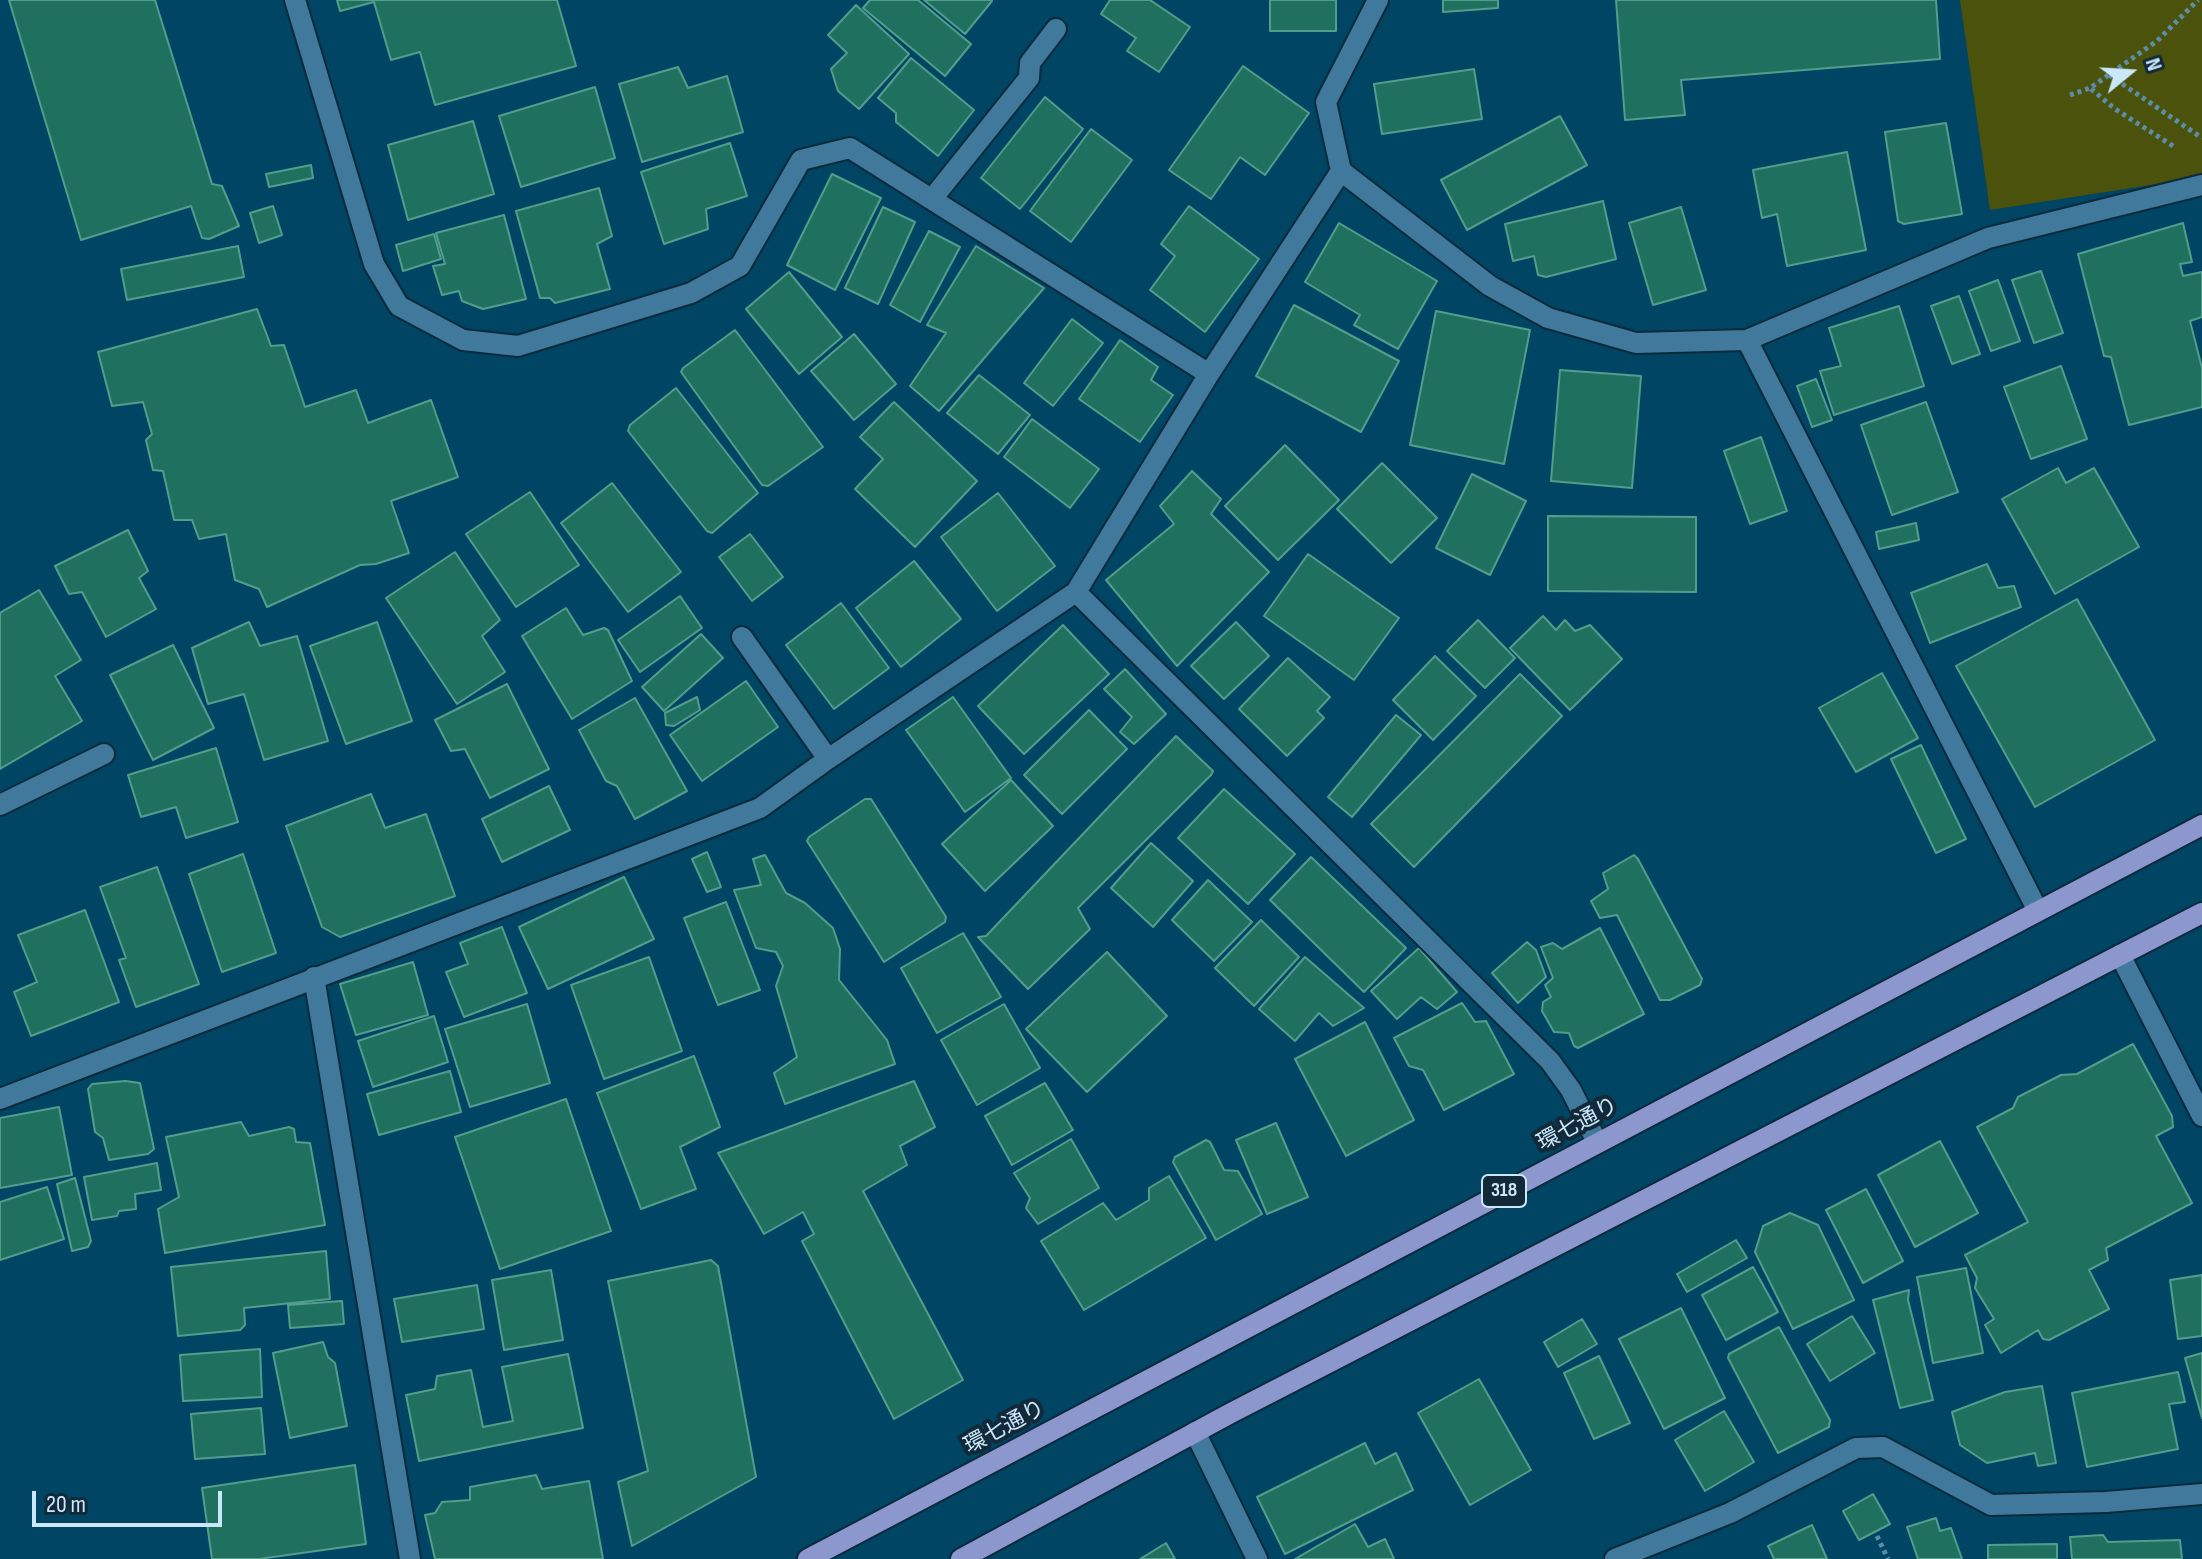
<!DOCTYPE html>
<meta charset="utf-8">
<style>
body{margin:0}
#map{position:relative;width:2202px;height:1559px;overflow:hidden;background:#014564;font-family:"Sofia Sans Condensed",sans-serif}
canvas{display:block}
.north{position:absolute;left:2090px;top:32px;width:80px;height:80px;-webkit-text-stroke:6px #112938;paint-order:stroke;rotate:72deg;font-size:22px;font-weight:700;line-height:32px;text-align:center;color:#cbe8fb}
.north::after{content:'';display:block;margin:auto;width:28px;height:36px;background:#cbe8fb;clip-path:polygon(50% 0,100% 100%,50% 72%,0 100%)}
.scale{position:absolute;left:32px;top:1491px;width:190px;height:36px;box-sizing:border-box;border:4px solid #cbe8fb;border-top:0;padding-left:10px;font-size:24px;line-height:28px;white-space:nowrap;color:#cbe8fb;-webkit-text-stroke:6px #112938;paint-order:stroke}
</style>
<div id="map">
<canvas width="2202" height="1559"></canvas>
<div class="north">N</div>
<div class="scale">20 m</div>
</div>
<script>
const c = document.querySelector('canvas').getContext('2d');
c.lineJoin = 'round';
function paint(path, color) { c.fillStyle = color; c.fill(path, 'evenodd'); }
function trace(path, color, width, dash) { c.strokeStyle = color; c.lineWidth = width; c.lineCap = dash ? 'butt' : 'round'; c.setLineDash(dash || []); c.stroke(path); }
function label(font, color, halo, rows, align = 'center') {
  c.font = font + ' "Sofia Sans Condensed","Noto Sans JP",sans-serif'; c.lineWidth = 8; c.setLineDash([]); c.textBaseline = 'middle'; c.strokeStyle = halo; c.fillStyle = color; for (const [text, x, y, turn = 0] of rows) {
    c.save(); c.translate(x, y); c.rotate((+turn || 0) * Math.PI / 180); c.textAlign = isNaN(turn) ? turn : align; if (halo) c.strokeText(text, 0, 0); c.fillText(text, 0, 0); c.restore();
  }
}
paint(new Path2D(`
 M1960,0H2202V177L1990,210Z`), '#4a520b');
const building = new Path2D(`
 M9,0H155L212,184L222,186L239,226L209,239L202,238L191,206L81,240Z
 M337,0H557L576,66L435,105L420,52L391,60L374,2L340,11Z
 M870,0H918L971,44L945,76L863,8Z
 M924,0H991L992,1L965,34Z
 M1110,0H1150L1190,27L1159,72L1127,51L1136,38L1101,14Z
 M1270,0H1336V31H1270Z
 M1443,0H1498V8L1443,12Z
 M1616,0H1936L1940,59L1681,80L1685,115L1625,120Z
 M856,5L909,54L859,109L838,91L831,69L847,53L828,35Z
 M911,58L974,110L938,156L896,122V113L878,98Z
 M1243,66L1309,113L1265,175L1240,157L1211,199L1169,170Z
 M678,67L688,88L727,76L743,132L642,162L619,84Z
 M1474,69L1482,119L1382,134L1374,84Z
 M595,87L615,158L521,187L499,116Z
 M1045,97L1083,129L1020,209L981,178Z
 M1560,116L1587,165L1467,230L1441,180Z
 M473,121L494,194L408,220L388,145Z
 M1946,123L1962,214L1904,224L1898,221L1885,132Z
 M1091,129L1132,160L1071,242L1030,211Z
 M730,143L747,196L706,209L708,229L664,244L641,172Z
 M1847,152L1866,250L1787,266L1777,214L1762,218L1753,170Z
 M311,165L313,178L269,187L266,174Z
 M832,174L881,198L835,290L787,265Z
 M599,188L612,236L597,244L610,289L555,303L550,298H540L516,211Z
 M1603,201L1616,259L1546,277L1538,275L1534,256L1513,261L1505,224Z
 M273,206L282,235L259,243L250,213Z
 M1189,206L1259,259L1205,332L1150,290L1175,256L1161,244Z
 M883,207L915,222L878,304L845,288Z
 M1681,207L1706,290L1653,305L1629,223Z
 M504,215L526,299L483,309L462,301L459,291L442,295L433,266L445,264L436,233Z
 M1339,223L1437,281L1398,349L1354,325L1360,315L1305,282Z
 M2183,223L2192,262L2180,264L2183,276L2202,272V317L2190,321L2202,368V407L2129,425L2111,357L2104,356L2078,254Z
 M929,231L960,247L920,322L890,305Z
 M434,234L441,259L403,271L396,245Z
 M238,246L244,277L127,300L121,269Z
 M976,246L1044,288L939,411L910,386L946,333L927,325Z
 M2041,271L2063,333L2034,343L2012,280Z
 M789,272L842,337L799,374L746,309Z
 M1998,280L2020,341L1991,351L1969,291Z
 M1959,296L1980,354L1952,364L1931,306Z
 M1294,305L1399,361L1361,432L1256,376Z
 M1899,306L1924,386L1834,415L1820,371L1841,366L1829,328Z
 M257,309L271,346L284,345L305,407L356,390L368,423L431,400L458,477L391,501L409,553L376,564L360,565L267,607L259,589L235,580L226,534L199,539L192,520H174L163,471L153,470L146,440L152,434L143,402L112,406L98,352Z
 M1436,311L1530,330L1504,464L1410,445Z
 M1072,319L1103,343L1053,406L1024,383Z
 M735,330L823,447L768,486L762,485L681,372L683,368Z
 M854,334L896,384L854,420L811,371Z
 M1120,340L1158,367L1151,380L1173,395L1140,442L1079,399Z
 M2061,366L2087,439L2031,459L2004,387Z
 M1560,370L1641,376L1632,488L1551,481Z
 M979,375L1030,415L998,454L947,413Z
 M1816,379L1832,420L1812,427L1797,386Z
 M676,388L758,493L712,533L707,531L628,431L630,425Z
 M894,402L977,481L915,547L855,489L883,459L860,437Z
 M1926,402L1958,492L1892,515L1861,425Z
 M1032,419L1099,469L1070,508L1004,457Z
 M1761,437L1787,511L1750,524L1724,451Z
 M1285,445L1339,500L1278,560L1225,506Z
 M1382,463L1437,518L1391,563L1337,509Z
 M2058,468L2066,483L2094,468L2139,547L2055,594L2002,499Z
 M1192,471L1221,499L1211,514L1269,572L1177,666L1106,580L1174,524L1160,506Z
 M1472,474L1526,501L1490,575L1436,548Z
 M612,483L681,572L628,612L561,523Z
 M530,492L579,565L516,607L466,534Z
 M998,493L1055,566L997,611L941,537Z
 M1548,516L1696,517V592L1548,591Z
 M1916,523L1919,540L1879,549L1876,532Z
 M128,530L148,571L139,578L156,609L106,637L82,592L69,594L55,566Z
 M750,534L783,577L752,601L719,557Z
 M455,552L500,620L482,636L505,672L457,704L386,598Z
 M1308,554L1399,618L1354,680L1264,616Z
 M914,561L961,619L901,667L856,608Z
 M1987,564L1998,588L2014,586L2021,607L1930,643L1911,593Z
 M39,590L81,660L55,676L82,721L0,769V613Z
 M680,596L702,628L640,672L618,640Z
 M2077,599L2155,740L2035,807L1956,666Z
 M841,603L889,668L834,709L786,645Z
 M566,608L583,635L604,628L608,630L632,681L572,719L522,636Z
 M1543,616L1556,630L1565,620L1575,631L1590,625L1622,659L1570,710L1510,648Z
 M1478,620L1515,658L1485,688L1447,651Z
 M249,622L260,646L297,636L328,741L264,760L244,694L208,704L192,648Z
 M377,622L412,721L346,744L310,646Z
 M1236,622L1269,656L1224,699L1191,666Z
 M1063,625L1109,674L1024,754L978,706Z
 M701,634L723,658L664,711L642,687Z
 M173,645L214,728L153,760L110,675Z
 M1435,656L1476,696L1433,740L1393,700Z
 M1288,658L1330,697L1317,711L1324,718L1287,756L1239,709Z
 M1125,669L1166,714L1134,744L1120,732L1132,717L1104,689Z
 M1882,673L1918,738L1856,772L1819,708Z
 M1520,674L1562,716L1414,867L1371,824Z
 M746,681L778,727L702,781L670,735Z
 M507,684L549,769L490,798L465,749L451,751L435,720Z
 M697,697L700,710L674,726L666,725L665,713Z
 M953,697L1011,778L965,812L906,730Z
 M635,698L687,791L635,819L617,786L606,781L579,730Z
 M1089,710L1127,749L1062,814L1024,775Z
 M1396,715L1421,735L1352,817L1328,797Z
 M1176,736L1213,771L1211,775L1078,908L1090,929L1028,989L978,937L986,936Z
 M1921,745L1966,839L1936,853L1891,759Z
 M216,748L238,822L186,838L176,807L141,817L128,775Z
 M1011,780L1053,826L985,891L942,844Z
 M549,786L570,830L502,862L482,819Z
 M1224,789L1295,854L1248,904L1178,838Z
 M371,794L385,828L426,814L455,896L340,937L322,927L286,826Z
 M865,799H871L946,917L945,922L884,962L807,841L809,837Z
 M1151,843L1193,881L1153,927L1111,888Z
 M707,852L721,887L707,892L692,859Z
 M243,854L276,953L222,972L189,874Z
 M765,855L786,893L805,903L833,928L840,949L839,980L887,1040L895,1064L785,1104L774,1073L797,1057L776,986L783,966L776,952L756,948L734,890L761,885L753,859Z
 M1634,855L1638,859L1702,979L1700,985L1670,1000H1660L1617,915L1600,918L1591,901L1608,889L1603,873Z
 M1311,857L1406,948L1364,992L1270,900Z
 M157,867L199,984L136,1007L119,960L126,958L100,887Z
 M624,877L654,939L548,989L519,927Z
 M1208,880L1252,922L1214,961L1172,920Z
 M726,902L760,990L718,1005L684,918Z
 M85,910L119,1002L31,1036L14,992L37,982L18,935Z
 M1261,920L1299,957L1254,1006L1215,968Z
 M502,927L527,993L464,1017L446,972L468,964L460,943Z
 M1600,928L1644,1014L1578,1048L1574,1046L1569,1033L1554,1032L1542,1011L1543,1002L1551,997L1545,985L1553,978L1541,947L1553,943L1562,949Z
 M963,933L1001,997L937,1033L901,968Z
 M1527,942L1536,950L1546,977L1518,1003L1492,973Z
 M1419,948L1457,992L1437,1009L1421,997L1397,1019L1371,991Z
 M1107,952L1167,1016L1087,1092L1026,1029Z
 M649,957L682,1051L604,1079L571,985Z
 M1305,957L1364,1008L1333,1026L1319,1013L1295,1041L1259,1009Z
 M413,962L428,1015L356,1035L340,984Z
 M1462,1003L1475,1022L1486,1021L1514,1074L1444,1110L1423,1070L1409,1066L1394,1038Z
 M527,1004L550,1083L470,1107L445,1029Z
 M1004,1004L1040,1068L977,1105L941,1040Z
 M434,1016L448,1062L373,1087L358,1041Z
 M1365,1022L1414,1120L1346,1156L1295,1059Z
 M2133,1044L2172,1116L2173,1127L2156,1136L2192,1203L2106,1248L2108,1260L2089,1270L2109,1309L2049,1340L2043,1339L2038,1330L2001,1353L1985,1325L1994,1319L1975,1288L1977,1278L1965,1255L2028,1222L1977,1127L2013,1108L2018,1097L2061,1075L2077,1074Z
 M694,1056L720,1127L680,1147L696,1189L641,1209L597,1093Z
 M450,1071L461,1112L379,1135L367,1094Z
 M125,1081L140,1083L154,1149L148,1154L109,1160L103,1138L95,1132L88,1089L92,1084Z
 M914,1081L935,1127L900,1146L907,1165L863,1191L963,1380L894,1419L802,1241L814,1234L803,1212L764,1234L718,1153Z
 M1045,1083L1073,1130L1012,1165L985,1116Z
 M566,1099L611,1231L500,1269L455,1137Z
 M59,1107L72,1175L0,1188V1118Z
 M241,1122L249,1136L289,1127L294,1129L296,1142L310,1143L325,1225L165,1253L158,1209L179,1197L166,1137Z
 M1276,1123L1308,1197L1267,1214L1236,1140Z
 M1071,1139L1099,1188L1038,1224L1026,1208L1030,1198L1014,1173Z
 M1206,1140L1210,1142L1224,1170L1238,1171L1262,1214L1216,1240L1173,1162L1175,1157Z
 M1940,1141L1978,1213L1915,1247L1878,1175Z
 M157,1163L161,1190L135,1194L136,1209L119,1211L117,1216L92,1220L84,1177Z
 M1169,1176L1206,1238L1084,1310L1041,1241L1103,1203L1116,1220L1149,1200V1188Z
 M75,1178L91,1241L88,1247L72,1251L57,1184Z
 M47,1187L64,1239L0,1260V1202Z
 M1866,1189L1903,1261L1863,1283L1826,1210Z
 M1790,1213L1818,1225L1854,1300L1793,1329L1755,1252L1763,1226Z
 M1736,1240L1747,1258L1687,1292L1677,1274Z
 M326,1251L330,1299L244,1308L245,1325L240,1330L178,1336L171,1267Z
 M711,1260L718,1266L756,1477L632,1546L618,1482L648,1471L608,1281Z
 M1753,1267L1778,1312L1726,1340L1702,1295Z
 M1966,1268L1983,1353L1933,1363L1917,1277Z
 M551,1270L563,1340L504,1350L492,1280Z
 M2202,1275V1336L2178,1339L2170,1280Z
 M477,1285L484,1329L402,1342L394,1299Z
 M1909,1290L1908,1300L1933,1400L1900,1408L1873,1300Z
 M342,1301L344,1324L290,1328L288,1305Z
 M1681,1308L1725,1398L1664,1429L1619,1339Z
 M1852,1316L1875,1353L1830,1381L1807,1344Z
 M1582,1319L1597,1344L1558,1367L1544,1342Z
 M1779,1327L1830,1420L1829,1427L1778,1453L1728,1358L1729,1354Z
 M323,1342L328,1357L335,1363L347,1426L290,1438L273,1353Z
 M260,1349L262,1397L183,1401L180,1355Z
 M2202,1353V1418L2185,1358Z
 M568,1354L583,1428L419,1461L406,1395L435,1389L437,1376L471,1370L483,1427L513,1421L502,1367Z
 M1599,1356L1630,1423L1594,1439L1564,1373Z
 M2178,1372L2185,1402L2169,1404L2178,1449L2087,1467L2072,1393Z
 M1479,1379L1531,1470L1470,1505L1418,1413Z
 M2042,1386L2056,1463L2038,1466L2035,1453L1987,1463L1960,1445L1952,1412L2005,1392Z
 M261,1408L265,1454L195,1459L191,1414Z
 M1724,1411L1754,1462L1705,1491L1675,1440Z
 M1365,1443L1375,1464L1396,1453L1413,1490L1285,1554L1257,1497Z
 M355,1465L366,1544L259,1559H212L202,1488Z
 M536,1475L542,1489L589,1481L603,1559H435L425,1515L435,1513L442,1502L470,1500V1487Z
 M1873,1494L1890,1524L1859,1540L1843,1511Z
 M1936,1518L1940,1531L1951,1528L1962,1559H1918L1907,1527Z
 M1355,1524L1368,1547L1385,1539L1394,1559H1295Z
 M1812,1525L1827,1559H1774L1768,1546Z
 M2103,1535L2108,1542L2180,1540L2182,1559H2072L2070,1537Z
 M1166,1543L1175,1559H1140Z
 M2057,1544V1559H1988V1545Z`);
paint(building, '#207060');
trace(building, '#529d8b', 2);
const minor = new Path2D(`
 M295,0L374,264L399,306L463,340L518,346L691,293L740,266L801,160L850,148L1209,374
 M1341,171L1490,286L1548,318L1636,343L1747,340L1988,238L2202,185
 M932,199L1029,78L1030,63L1056,29
 M1747,340L2038,911
 M1076,592L1550,1061L1571,1090L1597,1142
 M742,637L828,759
 M0,805L104,754
 M2120,955L2202,1116
 M314,977L410,1559
 M0,1099L760,808L828,759L1076,592L1209,374L1341,171L1326,102L1378,0
 M1195,1432L1257,1559
 M1615,1559L1730,1513L1856,1448L1883,1447L1991,1505L2106,1502L2202,1494`);
const major = new Path2D(`
 M808,1559L2202,825
 M961,1559L1231,1413L2202,913`);
trace(minor, '#0b2a3b', 24);
trace(major, '#0b2a3b', 24);
trace(new Path2D(`
 M2109,75L2202,138
 M2070,95L2090,88
 M2173,146L2115,109L2090,88L2157,41L2198,0
 M1877,1536L1888,1559`), '#5b8da7', 5, [4, 4]);
trace(minor, '#40799b', 20);
trace(major, '#8c97ce', 20);
for (const [x, y, w] of [
 [1504,1191,44]
]) { const box = new Path2D(); box.roundRect(x - w / 2, y - 16, w, 32, 6); c.fillStyle = '#112938'; c.fill(box); trace(box, '#cbe8fb', 2); }
label('bold 20px', '#cbe8fb', null, [
 ["318",1504,1191]
]);
label('22px', '#cbe8fb', '#112938', [
 ["環七通り",1578,1125,-28],
 ["環七通り",1005,1428,-28]
]);
</script>
